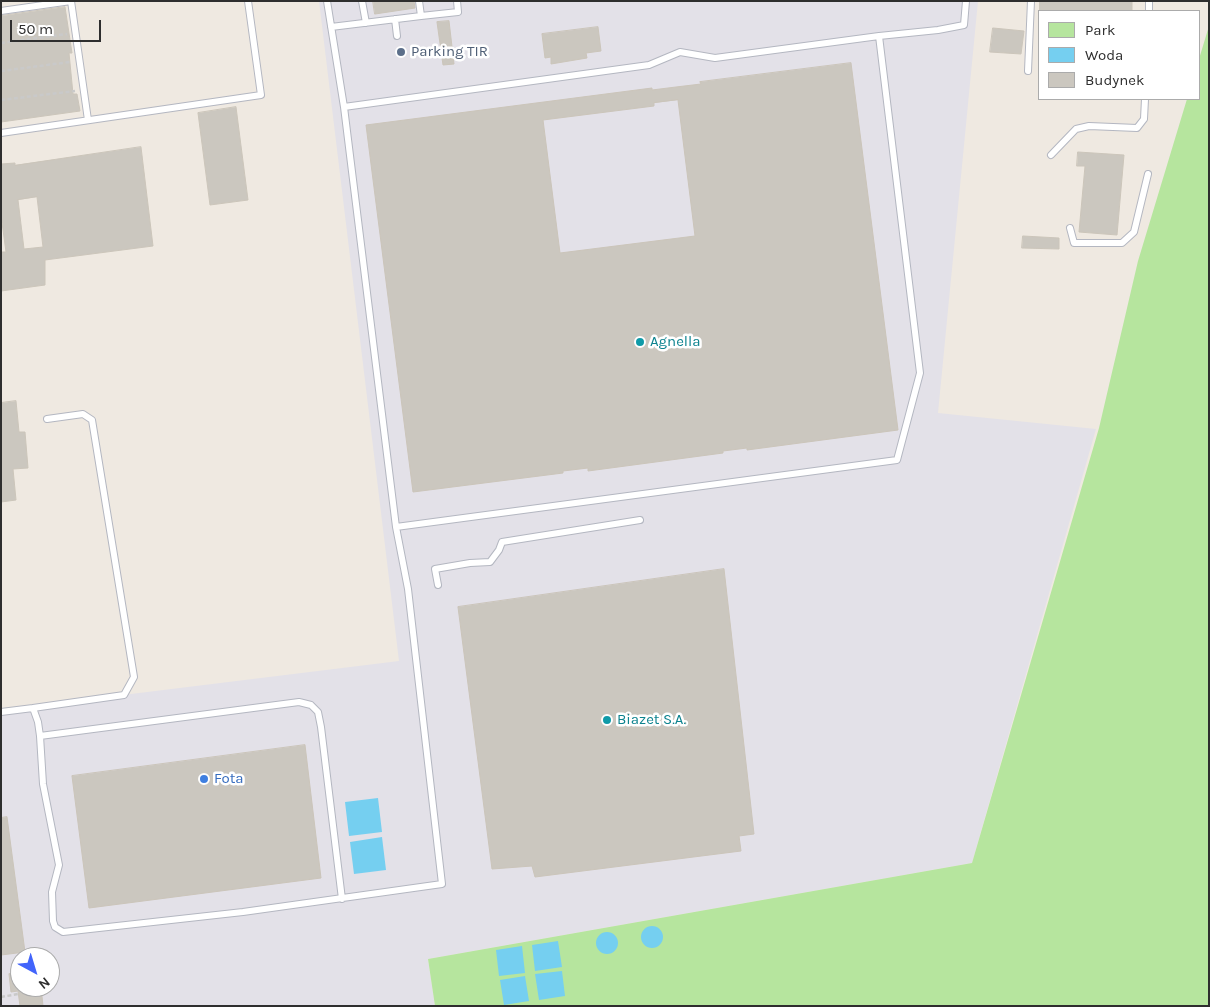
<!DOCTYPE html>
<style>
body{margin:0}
#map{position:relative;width:1210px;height:1007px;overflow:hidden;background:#efe9e1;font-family:Karla,sans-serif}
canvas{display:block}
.frame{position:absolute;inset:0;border:2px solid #2e2e2e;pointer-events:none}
.legend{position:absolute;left:1038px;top:10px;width:162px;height:90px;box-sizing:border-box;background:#fff;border:1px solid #ababab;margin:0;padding:6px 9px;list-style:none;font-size:15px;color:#2e2e2e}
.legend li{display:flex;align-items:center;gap:10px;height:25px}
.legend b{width:25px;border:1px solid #ababab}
.north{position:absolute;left:10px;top:947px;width:50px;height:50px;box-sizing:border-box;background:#fff;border:1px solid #ababab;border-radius:50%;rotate:141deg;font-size:14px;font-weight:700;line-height:20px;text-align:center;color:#2e2e2e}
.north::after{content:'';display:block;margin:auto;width:18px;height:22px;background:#4264fb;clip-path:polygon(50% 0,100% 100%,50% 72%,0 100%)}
.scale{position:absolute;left:10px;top:20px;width:91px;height:22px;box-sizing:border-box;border:2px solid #2e2e2e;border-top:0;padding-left:6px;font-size:15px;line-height:18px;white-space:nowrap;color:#2e2e2e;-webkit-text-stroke:4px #fff;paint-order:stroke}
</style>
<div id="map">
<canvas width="1210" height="1007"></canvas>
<div class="frame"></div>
<ul class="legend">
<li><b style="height:14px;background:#b6e59e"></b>Park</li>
<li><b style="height:14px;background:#75cff0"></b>Woda</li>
<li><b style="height:14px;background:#cbc7bf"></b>Budynek</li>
</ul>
<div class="north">N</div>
<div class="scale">50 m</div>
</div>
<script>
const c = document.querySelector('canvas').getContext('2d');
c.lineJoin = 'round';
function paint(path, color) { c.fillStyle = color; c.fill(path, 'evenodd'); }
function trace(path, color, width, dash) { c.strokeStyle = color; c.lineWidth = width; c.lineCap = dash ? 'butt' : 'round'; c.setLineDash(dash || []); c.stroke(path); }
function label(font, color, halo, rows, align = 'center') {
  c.font = font + ' Karla,sans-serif'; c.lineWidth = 5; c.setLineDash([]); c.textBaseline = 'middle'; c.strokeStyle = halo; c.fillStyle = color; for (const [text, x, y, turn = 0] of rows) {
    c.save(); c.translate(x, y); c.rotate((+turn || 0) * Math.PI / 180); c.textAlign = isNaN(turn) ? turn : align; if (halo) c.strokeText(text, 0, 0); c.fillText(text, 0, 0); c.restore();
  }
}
paint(new Path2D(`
 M319,1H978L938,413L1096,429L972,863L428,959L435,1006H1V710L399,661ZM20,957H50V987H20Z`), '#e3e1e8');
paint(new Path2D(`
 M1209,26V1006H435L428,959L972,863L1099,428L1138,261L1187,99H1199V59Z`), '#b6e59e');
paint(new Path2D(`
 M378,798L382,832L349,836L345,802Z
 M382,837L386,870L354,874L350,842Z
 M641 937a11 11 0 1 1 22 0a11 11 0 1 1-22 0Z
 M596 943a11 11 0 1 1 22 0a11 11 0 1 1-22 0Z
 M558,941L562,967L535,971L532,945Z
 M522,946L525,973L499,976L496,950Z
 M562,971L565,996L539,1000L535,974Z
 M525,976L529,1001L504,1005L500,980Z`), '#75cff0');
const building = new Path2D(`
 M373,1H414L415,8L375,14Z
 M1040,1H1132V11H1040Z
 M65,7L72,53H69L73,94H77L80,111L1,122V16Z
 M449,21L454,64L443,65L437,22Z
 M598,27L601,51L586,53L587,58L551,64V57L545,58L542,34Z
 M993,28L1024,31L1021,54L990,52Z
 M851,63L898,430L747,450V448L723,451V453L588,471V468L563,471V473L413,492L366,125L652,88V90L676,87L701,84L700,82ZM678,100L695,236L560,253L543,120L654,106V103Z
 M236,107L248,200L210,205L198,113Z
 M141,147L153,246L45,260V285L1,291V252H6L1,215V164L15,163V165ZM37,197L43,247L24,249L18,200Z
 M1078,152L1124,155L1117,235L1079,232L1085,166H1077Z
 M1023,236L1059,238V249L1022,248Z
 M16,401L19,432H25L28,468L13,469L16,500L1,502V403Z
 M724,569L754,834L739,836L741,851L535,877L532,866L492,869L458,607Z
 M305,745L321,878L89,908L72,776Z
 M7,817L25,952L1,955V818Z
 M20,973V987H41L43,1006H20L18,991L11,992L9,974Z`);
paint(building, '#cbc7bf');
trace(building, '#cbc5ba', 1);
const lane = new Path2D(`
 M71,1L88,120
 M362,1L366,23
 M419,1L421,16L458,12L457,1
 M1,11L71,1
 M1149,11V1
 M395,19L397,36
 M331,27L421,16
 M1028,71L1031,1
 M344,107L649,65L680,52L715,58L879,36L938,30L964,25L966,1
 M1,133L261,95L248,1
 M1051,155L1076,129L1089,126L1137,128L1144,119L1145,99
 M1070,228L1074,243H1122L1134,232L1148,174
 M396,527L897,460L920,373L879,36
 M438,585L435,569L470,563L490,562L499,550L502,542L640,520
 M33,708L124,695L134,677L92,420L83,414L47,419
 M1,712L33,708L38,722L40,736L43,784L59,865L52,892L53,921L55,927L63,932L243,912L442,884L408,589L396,527L344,107L327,1
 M40,736L299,702L311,705L318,712L321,727L342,899`);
trace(lane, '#b4b7c1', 8);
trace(new Path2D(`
 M1,43L67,34
 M1,71L70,62
 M1,100L75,91
 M1,997L18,994`), '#c9c9c9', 2.5, [4, 2.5]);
trace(lane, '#fff', 6);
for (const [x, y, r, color] of [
 [401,52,5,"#5c6f8a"],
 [640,342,5,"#0f9aa8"],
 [607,720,5,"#0f9aa8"],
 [204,779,5,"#3f7fe0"]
]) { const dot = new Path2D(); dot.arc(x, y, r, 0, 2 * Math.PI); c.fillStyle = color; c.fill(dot); trace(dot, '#fff', 2); }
label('15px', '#4e5e75', '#fff', [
 ["Parking TIR",411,52]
], 'left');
label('15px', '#0d838f', '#fff', [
 ["Agnella",650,342],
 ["Biazet S.A.",617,720]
], 'left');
label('15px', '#366cbe', '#fff', [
 ["Fota",214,779]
], 'left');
</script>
